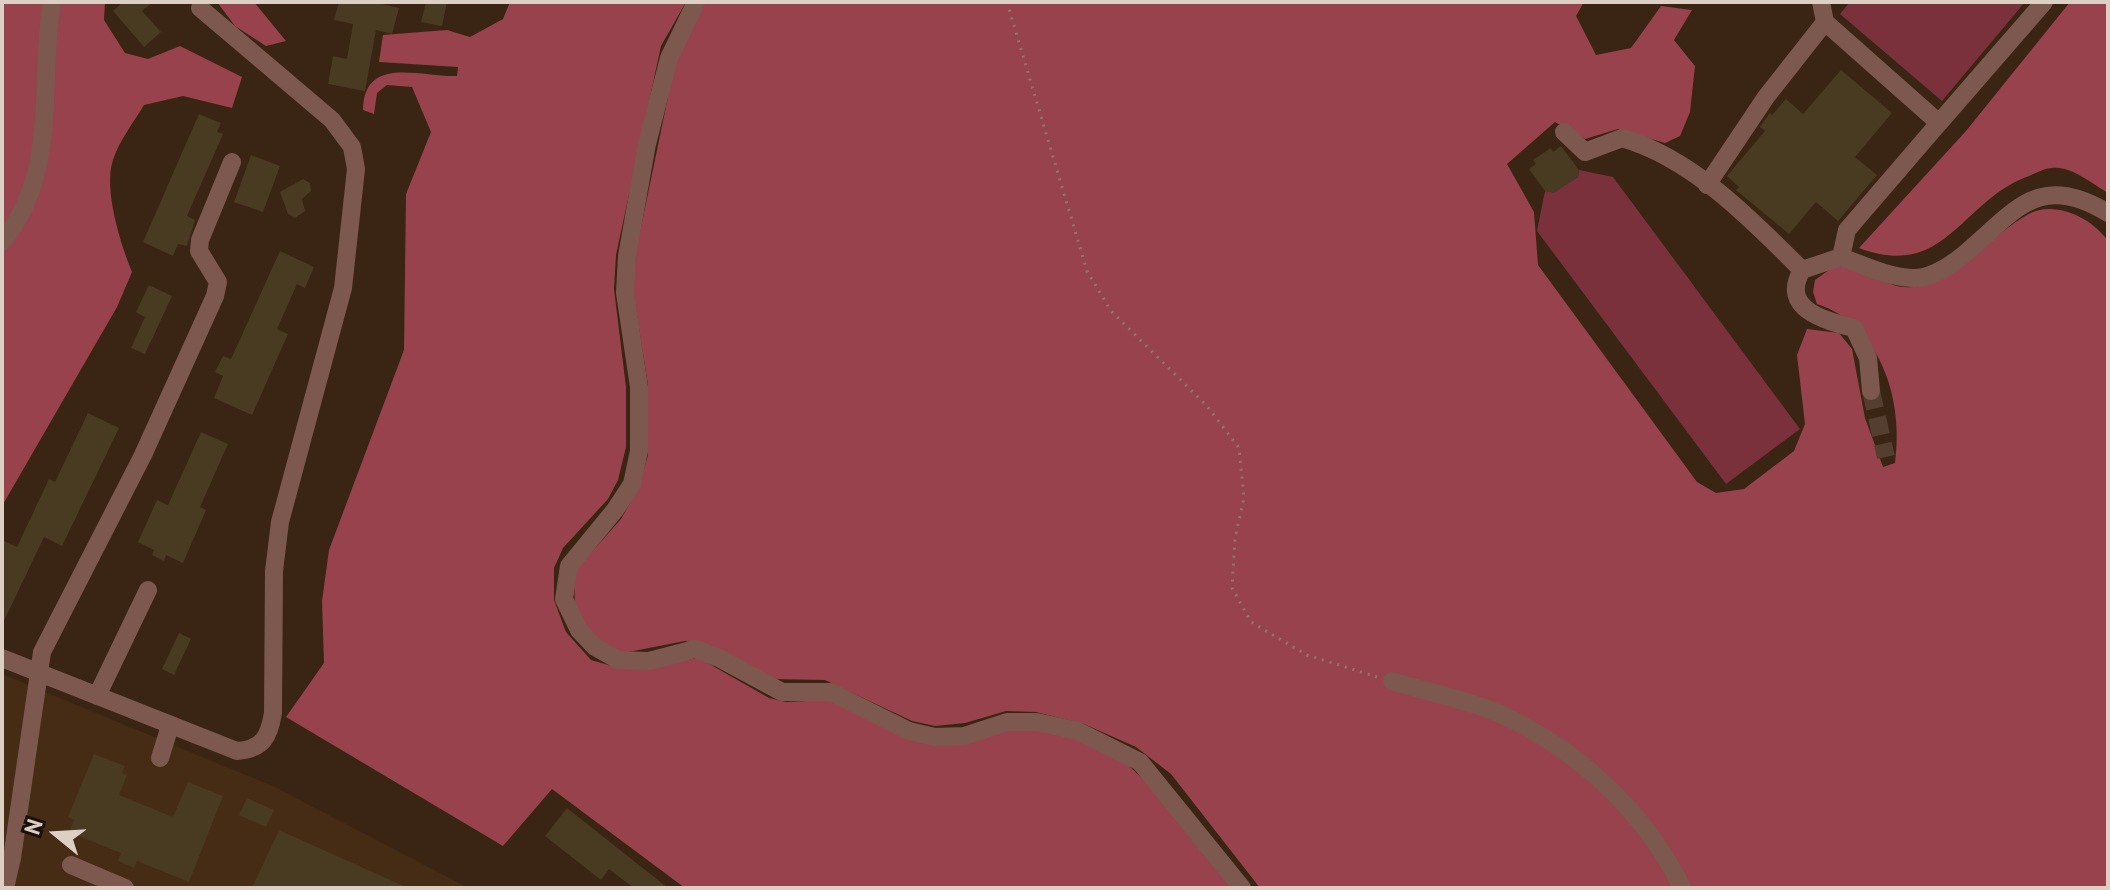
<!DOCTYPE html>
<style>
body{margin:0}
#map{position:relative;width:2110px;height:890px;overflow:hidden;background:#3a2414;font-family:"PT Sans",sans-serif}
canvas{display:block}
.frame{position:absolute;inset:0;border:4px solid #decfc5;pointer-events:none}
.north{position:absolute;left:16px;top:794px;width:80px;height:80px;-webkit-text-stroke:6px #1a1009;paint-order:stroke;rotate:288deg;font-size:22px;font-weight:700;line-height:32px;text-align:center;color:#decfc5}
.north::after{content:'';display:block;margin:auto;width:28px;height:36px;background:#decfc5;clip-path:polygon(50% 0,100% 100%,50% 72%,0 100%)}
</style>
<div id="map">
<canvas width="2110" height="890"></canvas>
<div class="frame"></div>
<div class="north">N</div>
</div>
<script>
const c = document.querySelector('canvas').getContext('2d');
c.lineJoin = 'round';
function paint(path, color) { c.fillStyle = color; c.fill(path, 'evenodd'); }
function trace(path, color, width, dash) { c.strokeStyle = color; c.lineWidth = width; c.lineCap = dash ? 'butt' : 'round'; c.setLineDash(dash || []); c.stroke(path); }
paint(new Path2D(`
 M2,674L275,787L463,885L461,888H2Z`), '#462b15');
paint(new Path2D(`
 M1850,2H2025L1942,101L1840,14Z
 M1579,170L1613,177L1800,429L1726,484L1537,231L1545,191L1554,192L1578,177Z`), '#7a313b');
paint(new Path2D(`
 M2,2H105L104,20L125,53L148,59L180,46L242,77L232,108L183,96L144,105C134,122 119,141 113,160C103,189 121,245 132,272L117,307L2,506Z
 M217,2H254L286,41L266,46L235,26Z
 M510,2H686L661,46L616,255L614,289L626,387V447L618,480L608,499L563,548L554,568V600L566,632L591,660L622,669L699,658L769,698L786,702L828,700L888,728L1030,729L1069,736L1126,763L1150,786L1234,888H685L552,789L503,846L286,717L324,663L322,601L329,550L404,350L406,194L431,132L412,87L387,85L377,93L374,114L363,110C364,55 419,77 457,76L458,67L379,62L383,35L447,30L470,37L503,19Z
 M701,2H1584L1576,16L1596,55L1631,48L1661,6L1692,10L1674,40L1695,66L1690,112L1680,136L1665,143L1618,129L1585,139L1555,122L1507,164L1534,212L1538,265L1697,482L1716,493L1744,489L1794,451L1805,424L1797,355L1807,329L1839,333L1852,349L1865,418L1883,467L1895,463C1904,401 1881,325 1817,304L1813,292L1815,280C1821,276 1830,268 1836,267C1863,262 1887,294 1919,286C1965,275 1988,237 2027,215C2054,199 2092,218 2108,241V888H1260L1171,774L1136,747L1084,724L1036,712L1006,711L965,723L935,726L912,721L825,680L772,679L712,646L685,641L623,653L604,646L586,628L575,608L574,572L621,519L639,487L648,455V385L633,290L636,251L678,49Z
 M2070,2H2108V193C2092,184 2072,166 2052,168C2045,168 2036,173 2029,176C1961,200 1946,281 1859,248L1966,131Z`), '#98424d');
paint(new Path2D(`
 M123,2H153L142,11L161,32L144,47L113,11Z
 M339,2H374L399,8L392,34L376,30L365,91L328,84L333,56L347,59L353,24L334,20Z
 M426,2H447L442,26L421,22Z
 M1841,70L1892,113L1855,157L1877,175L1838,221L1816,202L1789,234L1736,190L1739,187L1727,176L1765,131L1760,127L1770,113L1772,115L1786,99L1803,114Z
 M199,114L221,123L217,132L223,134L187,216L195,220L187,246L178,244L173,256L143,242Z
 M1561,146L1579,170L1578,177L1554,193L1545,191L1529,169L1536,164L1533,160L1551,148L1553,152Z
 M251,155L280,166L263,212L234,202Z
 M303,179L310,183L311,191L302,199L305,211L295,218L288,214L280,192Z
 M280,251L314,267L305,288L297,284L277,329L288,334L252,415L214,398L223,376L215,372L223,356L231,359Z
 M149,285L172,296L145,354L131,348L145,317L136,312Z
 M88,413L119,428L62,546L44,537L2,625V540L17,547L49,479L55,482Z
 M201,432L228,444L200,507L206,510L183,563L166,555L164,561L152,555L154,550L138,542L157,500L168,505Z
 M179,633L191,639L174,675L162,669Z
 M94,754L125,766L122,773L127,775L119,795L173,817L188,782L223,796L189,882L137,861L134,868L118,861L121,853L69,832L74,820L68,817Z
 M247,798L274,810L266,827L239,815Z
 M567,808L668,888H634L609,869L601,880L545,836Z
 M279,830L408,888H252Z`), '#493a22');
trace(new Path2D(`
 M1871,391L1886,457`), '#533e2f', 18, [18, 9]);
trace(new Path2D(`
 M1007,2L1087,271L1111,311L1207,406L1239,448L1244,498L1235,538L1232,588L1251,622L1307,655L1377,677`), '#8b796c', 3, [2, 6]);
trace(new Path2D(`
 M696,2L669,58L647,144L627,256L625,293L639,387V451L632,484L615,510L569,566L564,599L579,630L595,647L618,660L649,661L695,649L719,658L782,692H831L909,731L935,737L964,736L1007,722H1037L1078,731L1140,762L1242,888
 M1821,2L1825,22L1939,123L2044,2
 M1564,132L1585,152L1622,138C1692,158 1751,219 1802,270L1841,257L1847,230L1939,123
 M1707,185L1766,97L1825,22
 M2,242C60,171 38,84 52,2
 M1841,257C1863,265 1888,277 1912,278C1927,279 1945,269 1957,260C2012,217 2034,168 2108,213
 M1802,270C1779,309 1826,321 1854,328L1868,358L1871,391
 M2,658L237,751C263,749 269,737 273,713L274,571L280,522L343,288L356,169L352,147L332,120L200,8
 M1392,681C1426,692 1465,699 1498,713C1576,748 1645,811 1682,888
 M97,696L148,590
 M160,758L170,726
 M71,865L125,888
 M5,888L12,858L42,652L143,455L215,296L218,282L199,251L200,240L232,162`), '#7d584e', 18);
</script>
